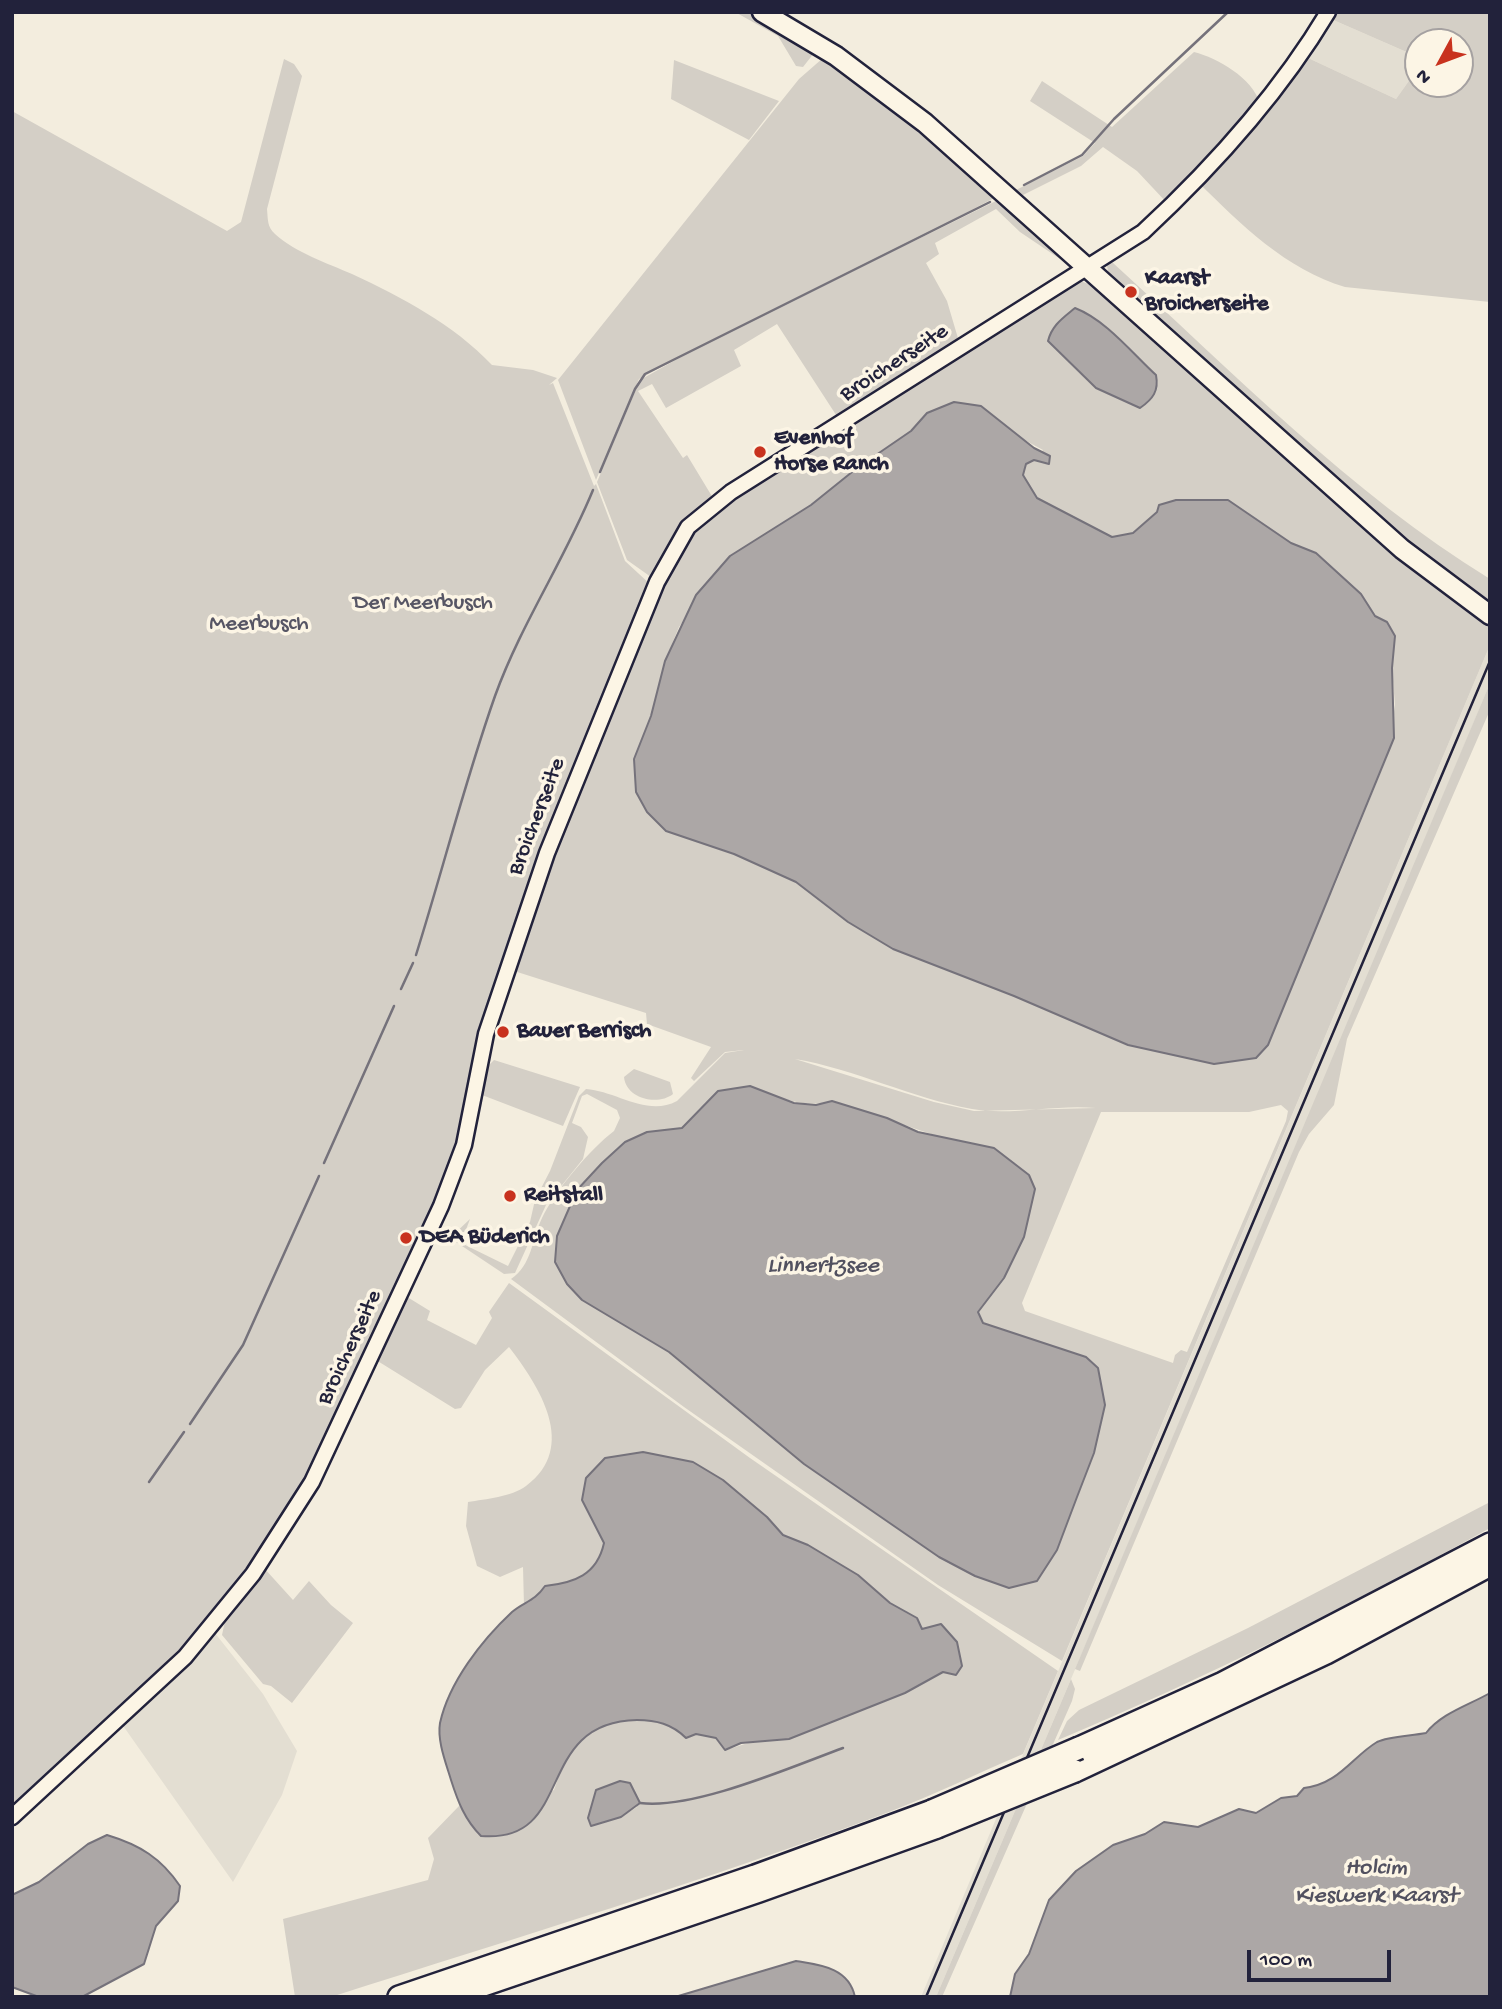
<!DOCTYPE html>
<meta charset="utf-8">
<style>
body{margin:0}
#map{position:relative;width:1502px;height:2009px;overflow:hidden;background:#f3edde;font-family:"Gochi Hand",sans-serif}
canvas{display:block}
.frame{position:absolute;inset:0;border:14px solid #22223b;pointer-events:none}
.north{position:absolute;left:1404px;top:28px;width:70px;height:70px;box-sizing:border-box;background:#fcf5e5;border:2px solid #a5a1a1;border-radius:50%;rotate:229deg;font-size:19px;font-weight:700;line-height:28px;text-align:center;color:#22223b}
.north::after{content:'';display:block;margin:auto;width:24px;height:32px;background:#c8321e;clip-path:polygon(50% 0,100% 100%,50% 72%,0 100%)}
.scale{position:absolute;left:1247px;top:1950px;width:144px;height:32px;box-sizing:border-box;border:4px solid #22223b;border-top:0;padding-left:9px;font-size:21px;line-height:24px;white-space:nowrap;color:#22223b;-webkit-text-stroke:5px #fcf5e5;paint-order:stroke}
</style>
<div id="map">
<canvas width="1502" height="2009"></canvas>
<div class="frame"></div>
<div class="north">N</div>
<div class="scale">100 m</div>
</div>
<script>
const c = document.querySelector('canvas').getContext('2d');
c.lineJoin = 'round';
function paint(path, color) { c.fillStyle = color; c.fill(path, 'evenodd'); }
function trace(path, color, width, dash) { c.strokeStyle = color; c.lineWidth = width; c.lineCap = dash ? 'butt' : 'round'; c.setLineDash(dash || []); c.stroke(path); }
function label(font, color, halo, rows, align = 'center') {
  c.font = font + ' "Gochi Hand",sans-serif'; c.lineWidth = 7; c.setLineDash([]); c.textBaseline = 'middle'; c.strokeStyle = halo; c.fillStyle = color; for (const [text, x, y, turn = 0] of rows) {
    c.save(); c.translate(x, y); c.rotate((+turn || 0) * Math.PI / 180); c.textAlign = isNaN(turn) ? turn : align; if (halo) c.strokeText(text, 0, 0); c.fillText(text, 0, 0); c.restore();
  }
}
paint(new Path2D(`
 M1331,19L1418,57V68L1396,99L1306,57Z
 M1490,645V683L1338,1050L936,1997H921Z
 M211,1628L263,1694L297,1751L282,1795L233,1882L119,1720Z`), '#e3ded2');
paint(new Path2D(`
 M735,12C763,12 793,36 814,53L803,67L796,66L778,36Z
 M1335,12H1490V302L1345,287C1287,270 1240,224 1198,182L1306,57L1396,99L1418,68V84H1460V42H1418V57L1331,19Z
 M1194,52C1218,58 1252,78 1260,103L1168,204L1137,171L1103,147L1081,166L1023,195L1016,190L1083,156L1095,143L1030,101L1042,81L1112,127Z
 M823,58C888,92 943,146 994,198L906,245L998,200L1063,261L1020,232L996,209L935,243L939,254L926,263L947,301L960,345L840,421L777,324L734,350L741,366L666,408L652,384L638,391L683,458L687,455L713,498L651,577L627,560L597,482L640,380L688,353L639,379L596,480L558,380L799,79Z
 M284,59L294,64L302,76L267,209C268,219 267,227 275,234C296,253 327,263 352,274C403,298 453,324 492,365L533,370L557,378L549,385L553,383L594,486L596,484L625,561L651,585L543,849L476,1047L462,1111L460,1138L438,1202L365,1364L285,1520L184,1657L12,1816V111L227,231L241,222Z
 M674,60L779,101L749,140L671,99Z
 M1143,236L1147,239L1112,262C1234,373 1349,492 1490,579V605L1401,538L1108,271L1106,261Z
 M1077,280L1092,285L1397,554L1490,626V645L1062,1661L938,1585L684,1407L511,1279C532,1265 532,1239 542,1218C555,1191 590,1149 614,1131L620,1118L617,1110L587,1094L582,1096L572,1123L581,1127L588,1137L583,1159L546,1205L515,1273L504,1274L450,1238L470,1219L461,1243L508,1266L530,1222L535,1200L550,1171L579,1096L586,1089C616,1091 647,1117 677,1101L725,1053L744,1050L725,1052L694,1081L691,1078L711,1047L647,1024L646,1013L511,970L551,852L669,564L703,517ZM1087,313L1121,344L1096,388L1048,341ZM954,402L1043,450L1035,460L1026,464L1023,475L1037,498L1112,537L1133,533L1157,511L1159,505L1176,500H1228L1291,543L1303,547L1361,594L1375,616L1387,622L1395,635L1392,669L1395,705L1387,757L1335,885L1255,1058L1214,1064L1128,1045L1014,995L893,949L848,922L796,882L734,854L666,831L647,812L636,792L634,759L651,716L665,661L679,627L730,556L811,505L857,468L911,431L927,413ZM795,1059C855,1069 911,1098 972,1109C1012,1116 1055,1104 1096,1108L974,1111L934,1102ZM750,1086C778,1097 802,1109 832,1101L946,1139L1035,1189L1024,1237L978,1312L983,1323L1058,1349L1098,1369L1105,1405L1094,1453L1057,1550L975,1576L939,1557L804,1464L669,1352L582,1300L557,1236L577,1190L625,1142L648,1132L682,1128L718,1091ZM1281,1105L1288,1111L1286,1121L1187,1352L1181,1350L1175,1355L1173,1363L1025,1311L1022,1303L1101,1112H1249Z
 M1490,683V710L1347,1039L1334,1105L1309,1134L1299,1152L1080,1671L1075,1669Z
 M494,1060L580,1087L563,1126L482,1095L489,1065Z
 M634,1069L670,1082L673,1094C658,1106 626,1099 624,1077Z
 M509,1283L750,1458L1058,1671L1023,1754C978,1773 936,1794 889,1812C706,1881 518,1937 331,1997H295L283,1919L428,1880L434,1859L428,1838L460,1805L471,1825L554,1790C560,1773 565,1755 577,1742C603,1714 660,1712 686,1738L696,1734L717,1738L726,1750L905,1693L943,1672L931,1629H922L917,1618L890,1603L858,1575L808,1545L783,1535L767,1517L723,1480L693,1462L643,1452L606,1458L582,1500L604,1543C596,1575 574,1583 545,1586L535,1600L524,1606L523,1567L500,1577L477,1566L466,1526L468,1502C486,1499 511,1497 526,1486C579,1447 539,1386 509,1347L485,1370L461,1408L455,1409L376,1360L404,1295L430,1311L427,1320L476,1345L492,1318L489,1312ZM620,1781C636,1784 636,1792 637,1807L621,1817L591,1826Z
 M1490,1502V1528C1349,1606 1206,1678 1058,1740L1067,1721L1079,1710L1248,1628Z
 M264,1568L293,1600L309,1581L331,1605L353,1623L292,1703L271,1686L263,1684L222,1635L225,1621Z
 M1071,1679L1075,1689L1072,1701L942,1997H936Z`), '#d4cfc6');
const water = new Path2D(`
 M1075,308C1106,320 1132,353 1156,375C1159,391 1153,399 1140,408L1096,388L1048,341C1052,325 1063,318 1075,308Z
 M954,402L981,406L1034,448L1050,456L1049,464L1034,460L1026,464L1023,475L1037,498L1112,537L1133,533L1157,512L1159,505L1176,500H1228L1291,543L1316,553L1361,594L1375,616L1387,622L1395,636L1392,668L1394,738L1268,1045L1256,1058L1214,1064L1128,1045L1014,996L893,949L848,922L796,882L734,854L666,831L647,812L636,792L634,759L651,716L665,661L696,595L730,556L811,505L857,468L911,431L927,413Z
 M750,1086L794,1103L816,1105L832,1101L887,1118L918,1132L994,1148L1029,1175L1035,1189L1024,1237L1004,1278L978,1312L983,1323L1086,1357L1098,1368L1105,1405L1094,1453L1077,1497L1057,1550L1037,1581L1009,1588L975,1576L939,1557L804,1464L669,1352L582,1300L567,1284L555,1262L557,1236L577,1190L602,1163L625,1142L647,1132L682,1128L718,1091Z
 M643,1452L693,1462L723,1480L767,1517L783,1535L808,1545L858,1575L890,1603L917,1618L922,1629L941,1624L957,1642L962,1666L956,1675L943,1672L905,1693L789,1739L741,1743L725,1750L716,1738L696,1734L686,1738C672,1724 656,1720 637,1720C532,1722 577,1844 481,1836C465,1820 458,1802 451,1780C446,1763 437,1741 440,1723C449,1682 482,1640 512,1612C525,1601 534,1602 545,1586C574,1583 597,1575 604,1543L582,1500L586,1478L605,1458Z
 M1490,1693V1997H1010L1015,1974L1029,1954L1049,1900L1076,1871L1113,1845L1145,1834L1164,1822L1198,1827L1239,1809L1256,1813L1281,1798L1297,1796L1304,1788C1339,1784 1352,1757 1377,1742C1389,1736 1411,1736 1426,1733C1442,1713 1467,1706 1490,1693Z
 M620,1781L630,1783L640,1803L621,1817L591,1826L588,1818L596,1790Z
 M107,1835C140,1845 161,1858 180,1886L178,1901L156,1926L144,1964L82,1997H39L12,1987V1895L39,1882L88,1844Z
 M796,1961C821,1965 849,1968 855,1997H675Z`);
paint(water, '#aca7a6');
trace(water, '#75727b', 2);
trace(new Path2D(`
 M1024,185L1082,155L1114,119L1228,12
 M600,472L635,389L645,374L990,202
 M416,955C443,869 465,781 495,696C521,624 564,561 593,490
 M401,989L413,963
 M324,1163L394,1006
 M190,1424L243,1345L319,1176
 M149,1482L184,1432
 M640,1803C693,1810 791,1767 843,1748`), '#75727b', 2.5);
const minor = new Path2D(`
 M12,1817L185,1657L253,1574L312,1482L441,1206L464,1145L486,1034L547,853L657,582L688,527L731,492L1143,232C1213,167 1279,94 1328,12`);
const major = new Path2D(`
 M762,12L836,56L925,123L1402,549L1490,615`);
const highway = new Path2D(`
 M1079,1748L1223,1683L1490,1544
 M1075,1771L1326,1653L1490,1565
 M399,1997L755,1876L932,1811
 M448,1997L759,1891L937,1827`);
trace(minor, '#22223b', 19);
trace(major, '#22223b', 23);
trace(highway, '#22223b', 26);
trace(minor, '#fcf5e5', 14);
trace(major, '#fcf5e5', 18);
trace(highway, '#fcf5e5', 21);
trace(new Path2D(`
 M926,1997L1490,661`), '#22223b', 2.5);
const highwayBridge = new Path2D(`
 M932,1811L1079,1748
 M937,1827L1075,1771`);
trace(highwayBridge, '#22223b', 26, []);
trace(highwayBridge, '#fcf5e5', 21);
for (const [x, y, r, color] of [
 [1131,292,7,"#c8321e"],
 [760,452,7,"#c8321e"],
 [503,1032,7,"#c8321e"],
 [510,1196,7,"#c8321e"],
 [406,1238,7,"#c8321e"]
]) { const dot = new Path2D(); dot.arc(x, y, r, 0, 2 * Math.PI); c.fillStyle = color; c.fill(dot); trace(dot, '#fcf5e5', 2.5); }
label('bold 23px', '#22223b', '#fcf5e5', [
 ["Kaarst",1145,279],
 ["Broicherseite",1145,305],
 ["Evenhof",774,439],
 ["Horse Ranch",774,465],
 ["Bauer Berrisch",517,1032],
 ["Reitstall",524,1196],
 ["DEA Büderich",420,1238]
], 'left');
label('23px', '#22223b', '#fcf5e5', [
 ["Broicherseite",895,364,-33],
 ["Broicherseite",538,817,-69],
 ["Broicherseite",351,1348,-65]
]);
label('23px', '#575665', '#fcf5e5', [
 ["Der Meerbusch",423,604],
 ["Meerbusch",259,625]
]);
label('italic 24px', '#525160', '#fcf5e5', [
 ["Linnertzsee",823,1267],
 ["Holcim",1376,1869],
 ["Kieswerk Kaarst",1376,1897]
]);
</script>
